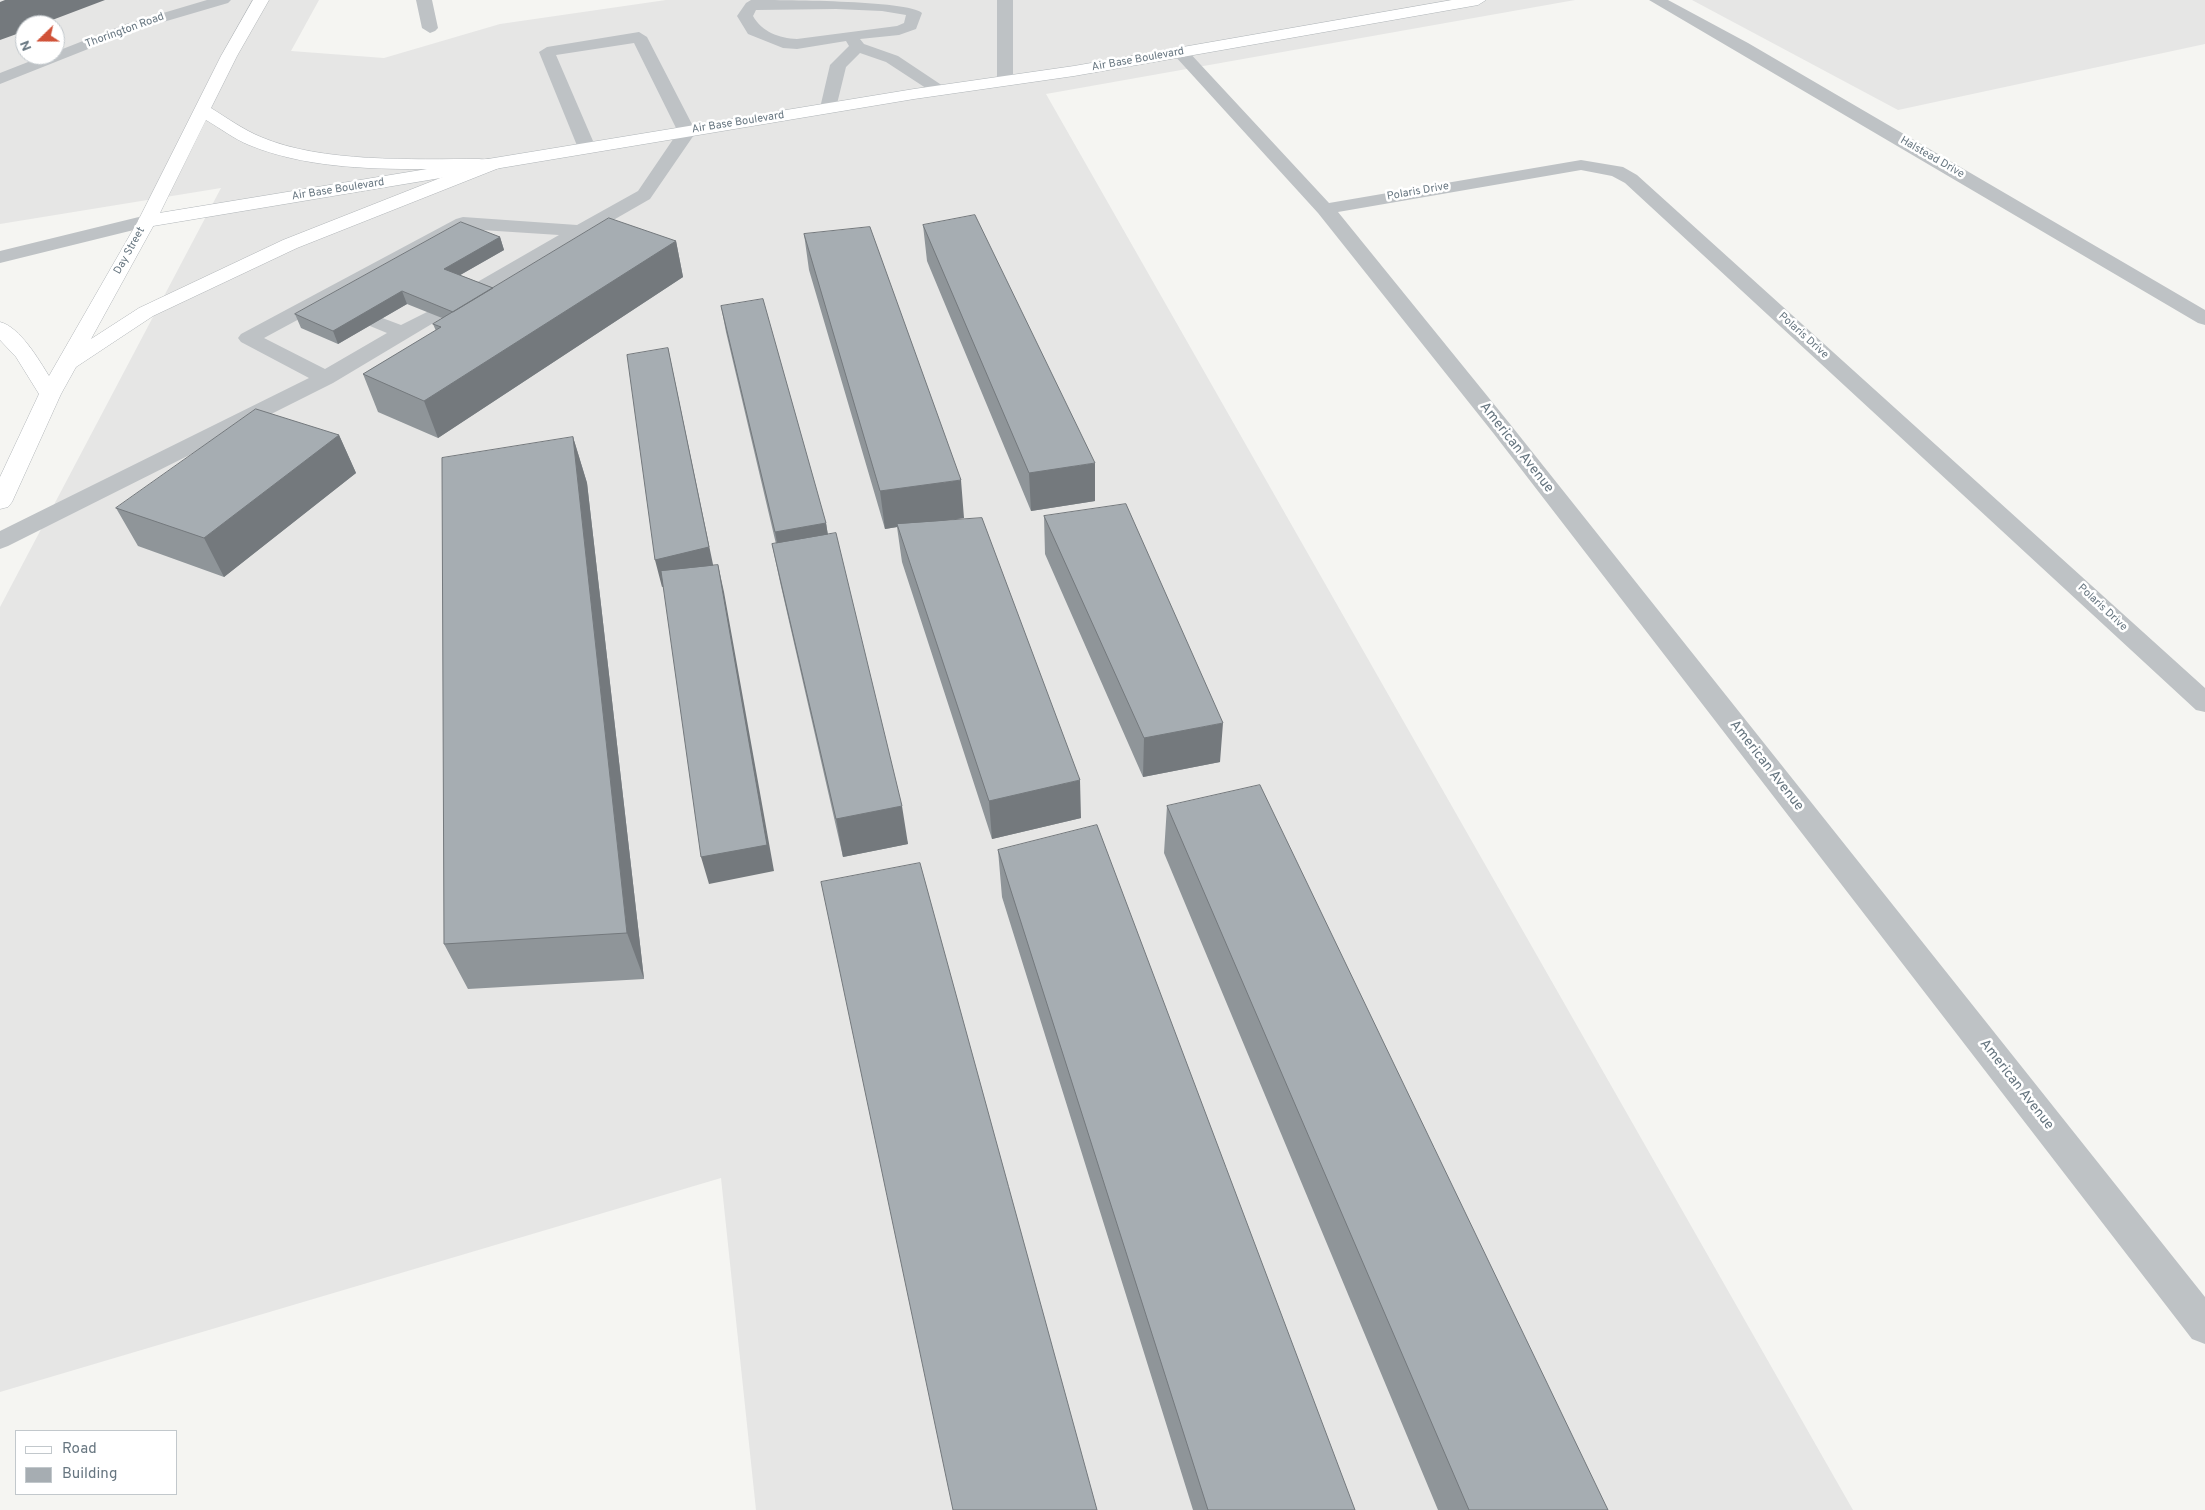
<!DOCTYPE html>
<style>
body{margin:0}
#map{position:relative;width:2205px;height:1510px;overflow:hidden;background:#f5f5f2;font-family:Overpass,sans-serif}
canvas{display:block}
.legend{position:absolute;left:15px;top:1430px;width:162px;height:65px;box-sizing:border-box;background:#fff;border:1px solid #c2c8cc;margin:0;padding:6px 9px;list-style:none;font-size:15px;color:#677680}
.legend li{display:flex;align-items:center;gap:10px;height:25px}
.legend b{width:25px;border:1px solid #c2c8cc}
.north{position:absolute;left:15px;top:15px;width:50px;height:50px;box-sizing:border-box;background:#fff;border:1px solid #c2c8cc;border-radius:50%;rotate:248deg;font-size:14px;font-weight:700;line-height:20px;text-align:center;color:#677680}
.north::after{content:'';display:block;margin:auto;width:18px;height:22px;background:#d05137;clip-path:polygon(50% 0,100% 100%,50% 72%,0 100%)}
</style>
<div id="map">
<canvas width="2205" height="1510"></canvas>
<ul class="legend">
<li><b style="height:6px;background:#fff"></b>Road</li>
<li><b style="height:14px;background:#a6adb2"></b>Building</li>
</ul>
<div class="north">N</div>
</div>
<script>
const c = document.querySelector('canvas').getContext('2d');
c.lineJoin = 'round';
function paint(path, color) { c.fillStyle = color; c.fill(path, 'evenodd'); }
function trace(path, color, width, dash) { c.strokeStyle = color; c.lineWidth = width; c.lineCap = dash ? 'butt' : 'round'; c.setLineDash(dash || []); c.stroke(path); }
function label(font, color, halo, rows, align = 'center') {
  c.font = font + ' Overpass,sans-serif'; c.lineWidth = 5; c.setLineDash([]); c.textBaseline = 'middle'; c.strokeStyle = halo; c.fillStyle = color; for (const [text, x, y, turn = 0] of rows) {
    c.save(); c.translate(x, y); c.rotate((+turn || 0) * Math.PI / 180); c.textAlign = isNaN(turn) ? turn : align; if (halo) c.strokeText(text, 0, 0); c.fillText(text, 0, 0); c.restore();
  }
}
paint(new Path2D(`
 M0,0H319L291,51L384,58L500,24L666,0H1575L1046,94L1853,1510H756L721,1178L0,1392V607L221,188L0,224ZM25,25H55V55H25Z
 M1692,0H2205V44L1898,110Z`), '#e6e6e5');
const secondary = new Path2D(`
 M1452,0H1486L1478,5L1074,76L914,99L147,227L140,225L138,221L140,217L147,215L914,89L1074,66Z`);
const primary = new Path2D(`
 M253,0H269L237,56L211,108C227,118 244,130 261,137C322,163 413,159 479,159C486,160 492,158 499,160L502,164L499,168L297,248L153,316L76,367L61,394L12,502L8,507L0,509V477L39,394L16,357L0,340V322C20,327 39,360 49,376L138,221L221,56ZM206,120C220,128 234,139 249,145C315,172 393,169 463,169L283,240L139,308L91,339L156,221Z`);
trace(secondary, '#b1b6b9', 1);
trace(primary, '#b2b6b9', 1);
paint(new Path2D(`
 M751,0C775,0 909,0 922,13L916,29L899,35L860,39L864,44L898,56L949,90L947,94H935L886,62L860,53L846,67L836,108L834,112H822L820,108L830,65L849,46L846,41L797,49L783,48L748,34L737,16L746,3ZM836,9L882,11L906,15L904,23L897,26L797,39C779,38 762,32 753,16L756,10Z
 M639,32L647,37L696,132L650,199L481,296H467L464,292L467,288L559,235L466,229L264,338L325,369L387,333L370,326L367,322L370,318L377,316L401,325L433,309L440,311L443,315L440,319L333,383L8,546L0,549V531L309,378L241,342L238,338L241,334L456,219L463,217L577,225L638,191L678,132L634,43L556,55L596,148L593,152H581L578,148L539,52L547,47Z`), '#bec2c5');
paint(new Path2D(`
 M207,0H231L228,3L136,30L0,84V73L46,55H55V52L126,24Z
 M416,0H432L438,28L435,31L430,33L422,28Z
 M997,0H1013V81L1005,86L997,81Z
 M1649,0H1668L1748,43L2205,310V325L2198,323Z
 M1181,48L1187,50L1329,203L1581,160L1623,167L1637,175L2205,688V712L2196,710L1625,183L1612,176L1581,170L1338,212L1510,424L2205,1297V1344L2192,1339L1494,434L1318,213L1175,56L1173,53Z
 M147,215L154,217L156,221L154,225L0,263V251Z`), '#bec2c5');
paint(secondary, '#fff');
paint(primary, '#fff');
paint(new Path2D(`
 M923,225L1095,501L1031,511L927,261Z
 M804,234L964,518L944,521L1081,818L992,839L902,562L897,527L885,529L809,270Z
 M500,237L504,250L460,275L493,288L676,241L683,277L438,438L378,412L363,374L436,331L433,324L442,318L407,304L338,344L301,328L295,314Z
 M721,306L826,523L828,535L908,844L843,857L780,582L772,544H776L726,332Z
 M339,435L356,473L224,577L138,546L116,508Z
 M573,437L587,483L644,979L468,989L444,944Z
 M1044,516L1220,762L1143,777L1045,554Z
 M1167,806L1608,1510H1438L1164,853Z
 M998,850L1355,1510H1193L1002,897Z`), '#8f9599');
paint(new Path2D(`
 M5,0H105L39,25H25V31L0,40V2Z
 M500,237L504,250L448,282L444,269Z
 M676,241L683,277L438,438L424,401Z
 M402,291L407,304L338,344L333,331Z
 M668,348L715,574L662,587L655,560Z
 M339,435L356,473L224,577L204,538Z
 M573,437L587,483L644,979L627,933Z
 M1095,463V501L1031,511L1029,473Z
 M961,480L964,518L898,527L897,524V527L885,529L880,491Z
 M826,523L830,549L780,559L775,532Z
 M718,565L724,592L774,871L709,884L701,857Z
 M1223,723L1220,762L1143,777L1144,738Z
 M1080,780L1081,818L992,839L989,801Z
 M902,806L908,844L843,857L836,819Z`), '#74797d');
const building = new Path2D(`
 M975,215L1095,463L1029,473L923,225Z
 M609,218L676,241L424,401L363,374L441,327L433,324Z
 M461,222L500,237L444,269L493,288L453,312L402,291L333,331L295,314Z
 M870,227L961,480L880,491L804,234Z
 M763,299L826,523L775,532L721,306Z
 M668,348L709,547L655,560L627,355Z
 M256,409L339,435L204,538L116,508Z
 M573,437L627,933L444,944L442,458Z
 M1126,504L1223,723L1144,738L1044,516Z
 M982,518L1080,780L989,801L897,524Z
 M836,533L902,806L836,819L772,544Z
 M718,565L767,845L701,857L661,571Z
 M1260,785L1608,1510H1469L1167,806Z
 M1097,825L1355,1510H1208L998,850Z
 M920,863L1097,1510H953L821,882Z`);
paint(building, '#a6adb2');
trace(building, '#74797d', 1);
label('11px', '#677680', '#fff', [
 ["Thorington Road",125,31,-20],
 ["Air Base Boulevard",1138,60,-10],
 ["Air Base Boulevard",738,123,-9],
 ["Halstead Drive",1932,158,30],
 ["Air Base Boulevard",338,190,-9],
 ["Polaris Drive",1418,192,-10],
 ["Day Street",130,251,-61],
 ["Polaris Drive",1803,336,42],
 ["Polaris Drive",2102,608,43]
]);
label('14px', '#677680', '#fff', [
 ["American Avenue",1516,448,52],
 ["American Avenue",1766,766,52],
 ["American Avenue",2016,1085,52]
]);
</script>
